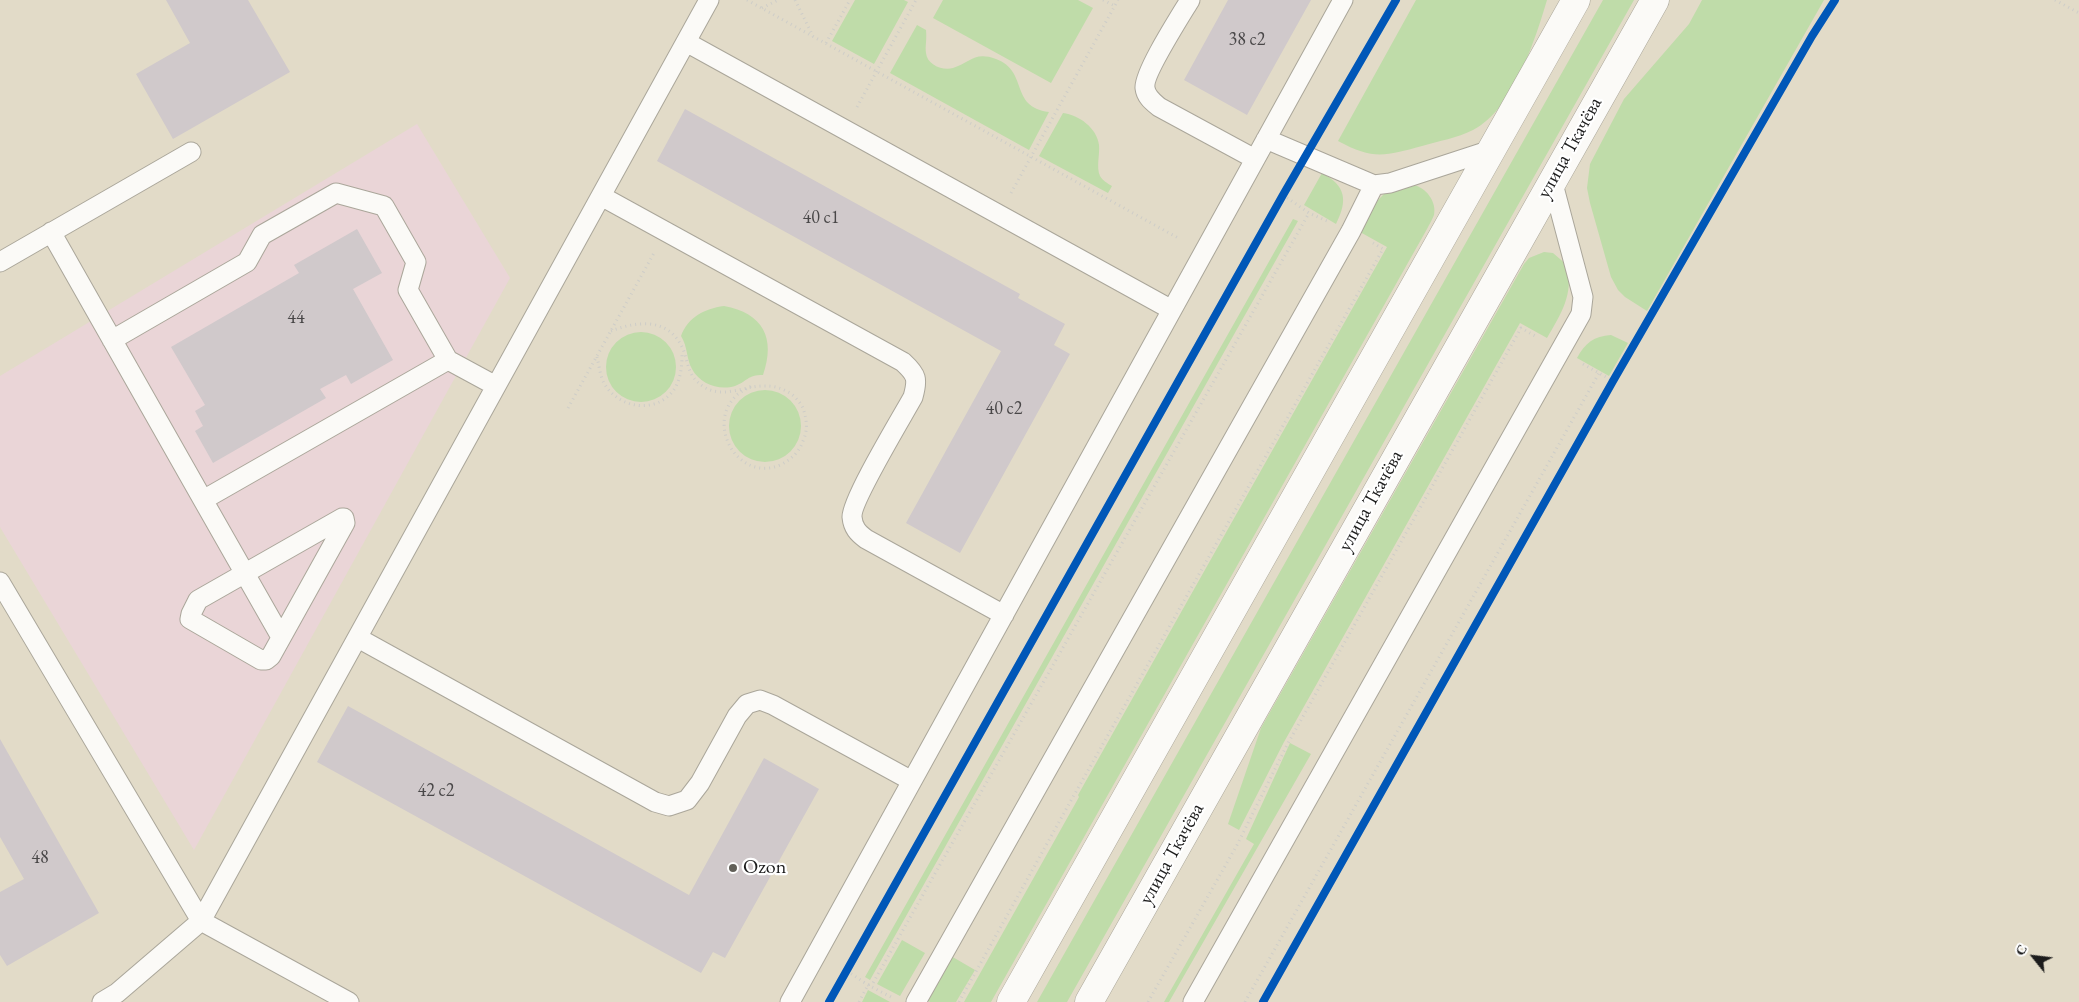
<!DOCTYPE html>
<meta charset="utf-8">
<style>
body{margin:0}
#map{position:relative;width:2079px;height:1002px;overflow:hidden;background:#e2dbc8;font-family:"EB Garamond",serif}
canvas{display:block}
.north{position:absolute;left:2009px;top:932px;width:50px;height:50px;-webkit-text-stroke:4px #fff;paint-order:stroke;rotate:299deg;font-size:14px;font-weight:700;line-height:20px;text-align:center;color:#1c1c1c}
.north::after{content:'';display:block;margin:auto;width:18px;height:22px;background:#1c1c1c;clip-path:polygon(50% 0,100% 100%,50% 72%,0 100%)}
</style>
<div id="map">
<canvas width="2079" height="1002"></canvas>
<div class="north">С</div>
</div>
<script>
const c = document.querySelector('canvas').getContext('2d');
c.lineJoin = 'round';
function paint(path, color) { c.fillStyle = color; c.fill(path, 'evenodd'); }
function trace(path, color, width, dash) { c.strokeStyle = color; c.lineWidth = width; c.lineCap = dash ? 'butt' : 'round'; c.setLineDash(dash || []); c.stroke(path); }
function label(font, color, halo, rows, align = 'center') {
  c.font = font + ' "EB Garamond",serif'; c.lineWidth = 4.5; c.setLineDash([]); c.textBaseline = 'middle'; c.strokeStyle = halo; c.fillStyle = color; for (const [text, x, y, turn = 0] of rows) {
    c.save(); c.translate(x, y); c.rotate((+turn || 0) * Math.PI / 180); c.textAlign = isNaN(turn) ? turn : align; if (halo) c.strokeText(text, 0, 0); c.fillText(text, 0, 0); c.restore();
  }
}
paint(new Path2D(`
 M417,124L510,278L194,850L0,527V376Z`), '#ead5d7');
paint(new Path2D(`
 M855,0H904L908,2L874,64L832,41Z
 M943,0H1078L1093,8L1051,83L933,18Z
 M1416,0H1547C1535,40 1513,110 1473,130C1457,138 1439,141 1422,146C1385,156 1373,160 1338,141Z
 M1603,0H1634L1067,1002H1037Z
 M1702,0H1824L1647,311L1625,297L1618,290L1611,277L1590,203L1587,188L1590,164L1624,99L1689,24Z
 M917,25L926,30C927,40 925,46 926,53C927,65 943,71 953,68C970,63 974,51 996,59C1029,71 1009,107 1049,112L1029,150L890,73Z
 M1063,113C1079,115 1097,128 1099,145C1100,154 1096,167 1100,176C1103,181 1107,183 1112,186L1108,193L1039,156Z
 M1322,173C1346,186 1348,200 1336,224L1304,205Z
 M1393,185C1400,185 1407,184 1413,185C1426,187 1437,202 1434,215C1432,220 1429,225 1427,229L991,1002H964L1079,797L1078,795L1387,247L1360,232L1377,201Z
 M1293,219L1298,221L870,980L865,977Z
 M1544,252L1553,253L1567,265C1574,294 1561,314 1547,338L1520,323L1284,742L1239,830L1228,824L1261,728L1524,264L1529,258Z
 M724,306C763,313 776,338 763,375C747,375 748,381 735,386C719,391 700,384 692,369C686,358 688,347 681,336C688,317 704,309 724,306Z
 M606 367a35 35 0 1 1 70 0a35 35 0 1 1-70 0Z
 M1611,335L1628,343L1609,376L1577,358C1585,343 1594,336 1611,335Z
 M729 426a36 36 0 1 1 72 0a36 36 0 1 1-72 0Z
 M1290,743L1311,754L1169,1002H1164L1254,844L1246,839Z
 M902,940L925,953L900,996L877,984Z
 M951,956L975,970L956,1002H930L926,1000Z
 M868,990L890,1002H862Z`), '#bfdca9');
paint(new Path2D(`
 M166,0H248L290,72L173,139L136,74L190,43Z
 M1228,0H1311L1247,115L1184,80Z
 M685,109L1020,294L1018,298L1065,324L1054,345L1070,354L960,553L906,523L1001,351L657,161Z
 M357,229L382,273L353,289L393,360L351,384L346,375L320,389L326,398L213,463L195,431L203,426L195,411L205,405L171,347L299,273L294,265Z
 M348,706L689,895L764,758L819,789L725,958L713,952L701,973L317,762Z
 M0,739L99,913L7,966L0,955V892L24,879L0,837Z`), '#d0c9cb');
const lane = new Path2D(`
 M1190,0C1181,15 1143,74 1145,88C1146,97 1153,102 1159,107L1255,159
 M686,42L1172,310
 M1266,139L1374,185
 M601,196L903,362C917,375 918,379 913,397C902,417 851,501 852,517C853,528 858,533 866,539L1004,615
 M51,232L203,500L448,360
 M0,262L191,152
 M112,340L247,262L262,235L336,193L384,206L416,262L408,290L448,360L496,386
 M203,500L281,637
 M342,518H344L345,523L271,656L266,660H261L190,619L191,614L198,600Z
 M0,582L201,921L117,993L102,1002
 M358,638L655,802L669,806L687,800L700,783L737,716L747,704L760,700L773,705L912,781
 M349,1002L201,921L709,0
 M790,1002L1343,0
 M916,1002L1351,231L1374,185L1390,183L1494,149
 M1193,1002L1581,314L1583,297L1552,180`);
const street = new Path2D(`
 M1011,1002L1576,0
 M1089,1002L1655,0`);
trace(lane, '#aaa69a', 21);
trace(street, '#aaa69a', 29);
trace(new Path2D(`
 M747,0L1180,239
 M795,0L813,36
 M1103,0L1115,6
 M2055,0L2079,13
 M762,8L778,0
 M826,43L850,0
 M857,107L916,0
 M1319,134L1396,0
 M1011,193L1118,0
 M1283,195L1309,213L1327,221
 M611,331C637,321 669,317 683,349C689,364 687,376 704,387C730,403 757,374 788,392C794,395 800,402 803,408C807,420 808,430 803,441C799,452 791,460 780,465C738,483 704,423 738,394C742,391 747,389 751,386
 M597,357C599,365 600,376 604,383C618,409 658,415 675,388C681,378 682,365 682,354
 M1583,364L1613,381
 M568,408L654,253
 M847,971L868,985L891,997
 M829,1002L1293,178
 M859,1002L868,985L873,983L1309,213
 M959,1002L1069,804L1383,249L1373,243
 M1148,1002L1237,845L1287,745L1521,328L1537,337
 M1245,1002L1599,373
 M1263,1002L1613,381L1812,36L1835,0`), '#cecdc8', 3, [1, 4]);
trace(lane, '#fbfaf7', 19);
trace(street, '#fbfaf7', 28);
trace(new Path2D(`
 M829,1002L1283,195L1396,0
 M1263,1002L1613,381L1812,36L1835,0`), '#0057b8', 8);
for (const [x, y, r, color] of [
 [733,868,5,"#615f58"]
]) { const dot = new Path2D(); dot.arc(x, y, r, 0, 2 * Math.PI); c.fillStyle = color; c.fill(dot); trace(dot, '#fff', 2); }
label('18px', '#494748', null, [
 ["38 с2",1247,40],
 ["40 с1",821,218],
 ["44",296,318],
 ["40 с2",1004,409],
 ["42 с2",436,791],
 ["48",40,858]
]);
label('20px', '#1c1c1c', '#fff', [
 ["улица Ткачёва",1570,148,-61],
 ["улица Ткачёва",1371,501,-61],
 ["улица Ткачёва",1172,854,-61]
]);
label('20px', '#1c1c1c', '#fff', [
 ["Ozon",743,868]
], 'left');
</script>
